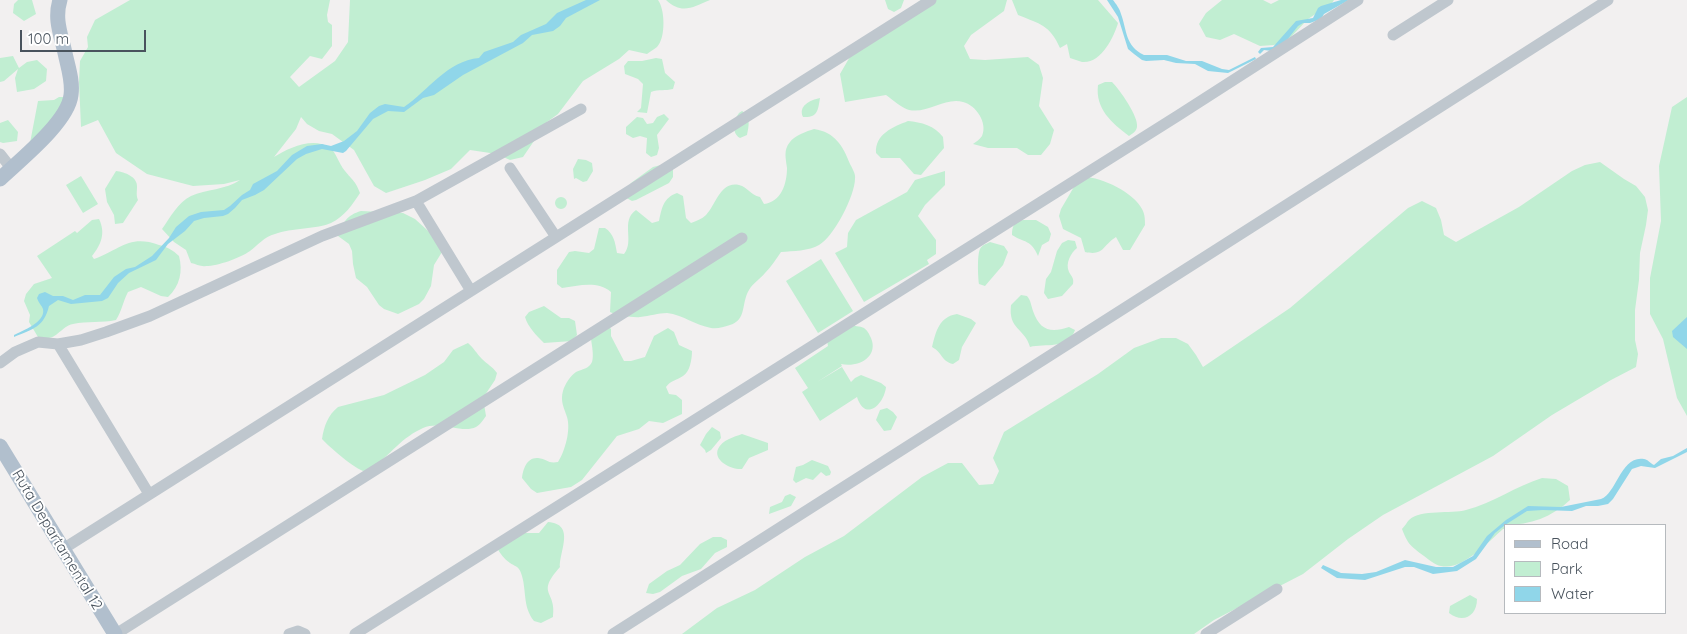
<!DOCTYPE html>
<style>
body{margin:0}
#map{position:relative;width:1687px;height:634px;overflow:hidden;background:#f2f0f0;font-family:Quicksand,sans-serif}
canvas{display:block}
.legend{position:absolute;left:1504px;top:524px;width:162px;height:90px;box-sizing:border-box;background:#fff;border:1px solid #b6babe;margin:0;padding:6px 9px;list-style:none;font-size:15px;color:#49535d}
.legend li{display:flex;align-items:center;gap:10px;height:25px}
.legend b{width:25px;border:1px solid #b6babe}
.scale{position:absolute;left:20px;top:30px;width:126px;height:22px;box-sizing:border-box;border:2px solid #49535d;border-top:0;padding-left:6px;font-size:15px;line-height:18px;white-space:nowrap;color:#49535d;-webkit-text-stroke:4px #fff;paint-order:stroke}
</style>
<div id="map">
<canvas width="1687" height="634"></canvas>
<ul class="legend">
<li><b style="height:6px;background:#b1bfcd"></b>Road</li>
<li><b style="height:14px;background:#c1eed2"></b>Park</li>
<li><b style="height:14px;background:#90d6e9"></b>Water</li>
</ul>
<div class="scale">100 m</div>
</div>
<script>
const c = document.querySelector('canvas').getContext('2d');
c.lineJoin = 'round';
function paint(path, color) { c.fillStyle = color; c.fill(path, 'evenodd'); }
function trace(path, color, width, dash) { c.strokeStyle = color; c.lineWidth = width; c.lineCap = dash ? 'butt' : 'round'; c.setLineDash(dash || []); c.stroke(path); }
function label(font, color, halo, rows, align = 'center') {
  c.font = font + ' Quicksand,sans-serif'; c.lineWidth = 4; c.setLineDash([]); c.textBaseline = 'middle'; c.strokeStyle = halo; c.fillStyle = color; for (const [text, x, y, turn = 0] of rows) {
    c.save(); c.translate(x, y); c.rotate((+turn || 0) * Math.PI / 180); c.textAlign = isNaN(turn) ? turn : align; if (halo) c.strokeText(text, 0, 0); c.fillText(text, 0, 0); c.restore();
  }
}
paint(new Path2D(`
 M18,0H32L36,14L24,21L13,13L14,4Z
 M130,0H330L327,15L328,22L332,25V46L322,59L310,56L290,77L299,87L335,61L348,42L350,0H658C665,9 666,38 657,47C654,49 650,52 647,54L629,50L619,59L583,81L558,114L547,122L523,157L510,160L497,154L470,150L451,169L425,180L386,193L374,186L354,150L332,134L319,131L307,124L301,117L296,129L274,157C288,148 314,136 330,148C336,152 339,164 345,171C353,181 355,180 360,193C352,205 345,216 331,223C318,229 291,228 275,234C264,237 258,245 250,251C240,258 218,266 206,266C201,267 196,264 191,263L186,250L174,242L162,229C170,218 178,202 191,196C206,189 226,190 240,180L224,184L193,186L147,174L116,153L98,120L81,127L79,82L80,61L88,47L87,37L95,20Z
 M666,0H710C693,7 682,15 666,0Z
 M885,0H904L901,8L894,12L888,9Z
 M921,0H1007L1004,11L971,35L964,46L970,59L985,60L1028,57L1039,65L1043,78L1039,106L1054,130L1050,144L1041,155H1028L1017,148H988L973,144C976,142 980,139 982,136C988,123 976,105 963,102C945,97 928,114 909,110C902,108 893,100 886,95L845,102L840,74L855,48Z
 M1012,0H1098L1118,23C1114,37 1101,64 1082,62C1078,61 1074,59 1070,58L1067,44L1060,48C1050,25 1040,24 1018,15Z
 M1222,0H1263L1271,4L1279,0H1334L1332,3L1308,19L1289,39L1274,45L1260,46L1234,34L1220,40L1206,37L1199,24L1206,13Z
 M13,56L19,68L27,62L37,60L47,69L46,81L34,89L17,92L15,78L18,69L4,81L0,82V58Z
 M656,58L662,59L665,73L675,82L673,89C665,91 659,89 651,92L647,113L637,112L641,108L643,84L638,79L625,74L624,66L628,61H642Z
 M1105,82H1112C1120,90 1139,117 1137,127C1136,132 1133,133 1129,136C1112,123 1095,109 1098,85Z
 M59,97H72L30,143L38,101L54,100Z
 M1687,97V416L1677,398L1663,339L1650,314V278L1661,221L1659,166L1672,107Z
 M820,98C818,110 818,118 803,117C798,106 810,100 820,98Z
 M742,111C751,116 749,126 747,135L740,138C734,135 734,128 733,122L739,113Z
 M664,114L669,119L657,135L659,148L657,155L651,157L646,153L647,138L640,136L633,138L626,134V127L637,117L643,118L647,124L653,123L657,117Z
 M8,120L18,132L17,141L3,143L0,142V123Z
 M908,121C921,122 935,126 943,137L944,148L921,175L914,174L900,158H881L876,153C875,134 893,127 908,121Z
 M814,129C835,132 843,146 850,164C852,168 856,174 855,179C855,195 834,237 819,245C809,251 793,251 781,252C776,259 771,267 765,273C760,279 753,283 749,290C741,303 747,320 730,325C723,327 718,329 711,328C695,325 683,315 667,313C658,313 650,316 640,317C634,318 616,315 610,312L611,292C597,280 578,286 562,288L557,284V270L569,252L575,251L589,253L594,249L599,228H605C614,234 615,242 617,253L624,254C635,241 620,221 636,210L652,223L659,221C662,208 663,198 677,193L683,196L686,218L691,223C696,221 702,219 706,215C716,205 720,181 739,185C748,187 750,195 760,197L764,204C781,202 787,184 787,168C786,159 783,150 790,142C794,136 807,131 814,129Z
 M578,159L586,160L592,163L593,171L587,181L583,182L576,178L574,179L573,169Z
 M1600,162L1624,179L1636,186L1645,197L1648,210L1646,225L1640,253L1639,280L1635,310V340L1638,354L1636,367L1611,380L1552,415L1493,456L1383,515L1348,539L1303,574L1214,620L1194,634H682L717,608L755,590L805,557L844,536L922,477L948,463H962L979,485L993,484L999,471L993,458L1004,432L1098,374L1134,348L1161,338H1176L1188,344L1196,355L1203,367L1290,308L1408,208L1422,201L1436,208L1441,220L1444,235L1456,242L1519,207L1572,171L1585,165Z
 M661,165L673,169V177L669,183L636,200L632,201L623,196L631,183L653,167Z
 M116,171C125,172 138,177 137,187C137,192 136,195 138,200L123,223L115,224L114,215L107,202L105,189Z
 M945,171V185L925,205L918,216L936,240V254L927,260L929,264L864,302L835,253L847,247L848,233L856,220L907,192L915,180Z
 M81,176L98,204L83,213L66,185Z
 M1084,177C1102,177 1134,193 1142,209C1145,214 1145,220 1145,225L1130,250H1123L1116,237C1102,246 1104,256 1085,252L1081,238L1063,229L1059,216L1061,209L1078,180Z
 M555 203a6 6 0 1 1 12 0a6 6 0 1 1-12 0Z
 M361,211L403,213L415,219L437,239L442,252L434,265L431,286L424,299L419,304L398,314L384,309L379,305L367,287L356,278L353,264L352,251L349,244L338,236C343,222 347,215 361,211Z
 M99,219C106,233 101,245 92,256L94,259C120,250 129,234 159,245C167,247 173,250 179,256C183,271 180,286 168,297L161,296L141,287L128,292C123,301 122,311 116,320C102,323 87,321 73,324C59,327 57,343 38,337L29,322L30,315L24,301L26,294L34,284L52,278L37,256L75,231L77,233L92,220Z
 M1023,220H1036L1048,227L1051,234L1049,241L1042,245L1038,256C1031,239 1024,243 1012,235C1012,226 1014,222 1023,220Z
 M1068,240L1075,241L1077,248C1071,253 1065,263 1069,272C1072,277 1074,278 1073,284L1062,296L1048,299L1044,293L1046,279L1051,272L1057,251L1062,243Z
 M990,242L1004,246L1008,252L1003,265L985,286L979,284C978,278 977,255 980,249C982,245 986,244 990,242Z
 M821,259L853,311L818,333L786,281Z
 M1021,295L1027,296C1031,301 1031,305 1033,311C1040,331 1051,333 1069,327L1075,330C1068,350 1045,343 1030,347C1025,328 1008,330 1011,305Z
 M544,306L561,318H569L575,321L577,335L572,341L544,343C536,335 528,327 525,317L529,312Z
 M957,314L971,319L976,323L962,347L959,360L953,364C941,361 943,353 932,347C936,331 939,317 957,314Z
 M606,324L611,329V336L624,361H631L645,357L654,336L668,328L674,332L679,345L692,351C692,359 690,372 683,376C676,381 671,380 666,387L669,394L676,395L682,400V414L663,423L649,421L639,429L617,436L582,480L571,487L537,493L531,489L522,478C523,469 527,457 538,458C547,459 548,464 558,462C565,451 571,430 567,417C564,408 560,401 563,391C565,384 570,376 576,372C582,369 589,369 592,362C594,356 592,346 591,339Z
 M849,325C854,326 860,326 864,328C868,331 869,334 871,338C879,357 858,368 841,364L842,366L817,382L842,367L851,382L855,378L861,375L881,383L886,387C884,405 865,422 857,397L820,421L802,392L808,388L795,368L828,346L827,341Z
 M468,343C474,348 476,353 482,359C487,364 493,367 497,373L495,380L483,398L486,416C483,420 480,425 476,427C462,434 441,420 423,428C414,432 404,439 397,446C390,452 373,471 364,471C357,471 327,445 322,439C324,426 328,415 338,407L384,395L425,375L444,362L453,350Z
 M887,408L893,412L897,417L891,430L884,431L876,420L880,410Z
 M712,427L720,432L721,438L711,450L706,453L705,450L700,445L706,434Z
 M742,434L768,443V450L749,458L742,469C732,470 713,461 718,449C722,440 734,437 742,434Z
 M812,460L828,466L831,472L830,475L826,476L821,472L813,480L806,478L796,483L793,480L796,467L803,465Z
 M1542,478L1556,479L1568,486L1570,500C1552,517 1530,525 1506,525V529H1503C1488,542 1462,571 1441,566C1435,565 1428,559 1424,556C1411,546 1408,545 1402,529C1405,526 1407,522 1409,520C1421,509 1451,514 1466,510C1493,503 1516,486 1542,478Z
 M790,494L796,497L791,506L769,514L770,507L782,502L785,496Z
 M548,522C576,524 559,552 560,567C535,595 557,590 553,617L541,623L534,621C522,606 527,589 521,573C519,566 514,566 510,563C504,559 500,553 497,548L525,533H539Z
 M713,537H721L727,540V547L715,553L701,569L682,576L660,592L653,594L646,593L649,584L667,571L680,565L700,544Z
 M1470,595L1477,599C1477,616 1463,624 1449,613L1450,606Z`), '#c1eed2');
paint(new Path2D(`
 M586,0H600L566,18L560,26L553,31L532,35L523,43L463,75L434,95L423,98L404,112L388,111L373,119L346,151L343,153L322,149L306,154L297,159L264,190L255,195L242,200L235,208L228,214L223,216L204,218L194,221L185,231L168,244L156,260L129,273L118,283L108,298L102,301L71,304L58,300L49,306C44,327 33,329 14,337V335C22,331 46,322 43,309C42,306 38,302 37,298L39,294L45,292L53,296H63L73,300L85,295H100L114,277L126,269L135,267L152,256L169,238L176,227L189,216L201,212L224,210L230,206L242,195L250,190L253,184L277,171L292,155L307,146L322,144L331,146L344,141L357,131L370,113L379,106L385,104L404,107C429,90 447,61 479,58L484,52L513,42L521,35L546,24L557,13Z
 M1107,0H1113C1116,4 1120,9 1121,14C1127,30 1125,46 1144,55H1167L1186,61H1202L1222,69L1229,70L1255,57L1256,59L1228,73L1208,71L1195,64L1176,63L1164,60L1146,61L1142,60L1134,54L1128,49L1118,17Z
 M1341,0H1349L1324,14L1321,19L1310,23H1303L1298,26L1287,40L1272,51L1264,50L1260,54L1258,52L1261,48L1273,47L1296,21L1313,18L1318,8L1321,6Z
 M1687,317V349L1673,337L1672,331Z
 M1687,448V452L1655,468L1641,466L1632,469L1613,499L1608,504L1598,506H1586L1572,511L1543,510L1527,511L1505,525L1495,533L1476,559L1457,571L1433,574L1414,567H1405L1365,580L1337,578L1321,568L1323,565L1341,573L1362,574L1376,572L1405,560L1436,567H1453L1473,556L1487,536L1506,520L1528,506L1561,507L1601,499C1617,493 1621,455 1644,459C1647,459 1650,463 1654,465L1661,459L1673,456Z`), '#90d6e9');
trace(new Path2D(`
 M1393,35L1448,0
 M0,154L11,168
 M510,168L556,237
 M416,201L471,291
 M58,344L149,494
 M0,363L15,352L38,342L58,344L81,340L106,332L150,316L322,236L416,201L581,109
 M63,549L931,0
 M116,634L742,238
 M289,634L298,631L305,634
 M355,634L1179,115L1358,0
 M613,634L1608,0
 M1206,634L1277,589`), '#bfc7ce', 11);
trace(new Path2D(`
 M0,179C20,160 68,122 71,95C73,81 68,67 65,53C61,35 54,19 60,0
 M0,446L115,634`), '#b1bfcd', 15);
label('15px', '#49535d', '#fff', [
 ["Ruta Departamental 12",57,540,59]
]);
</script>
